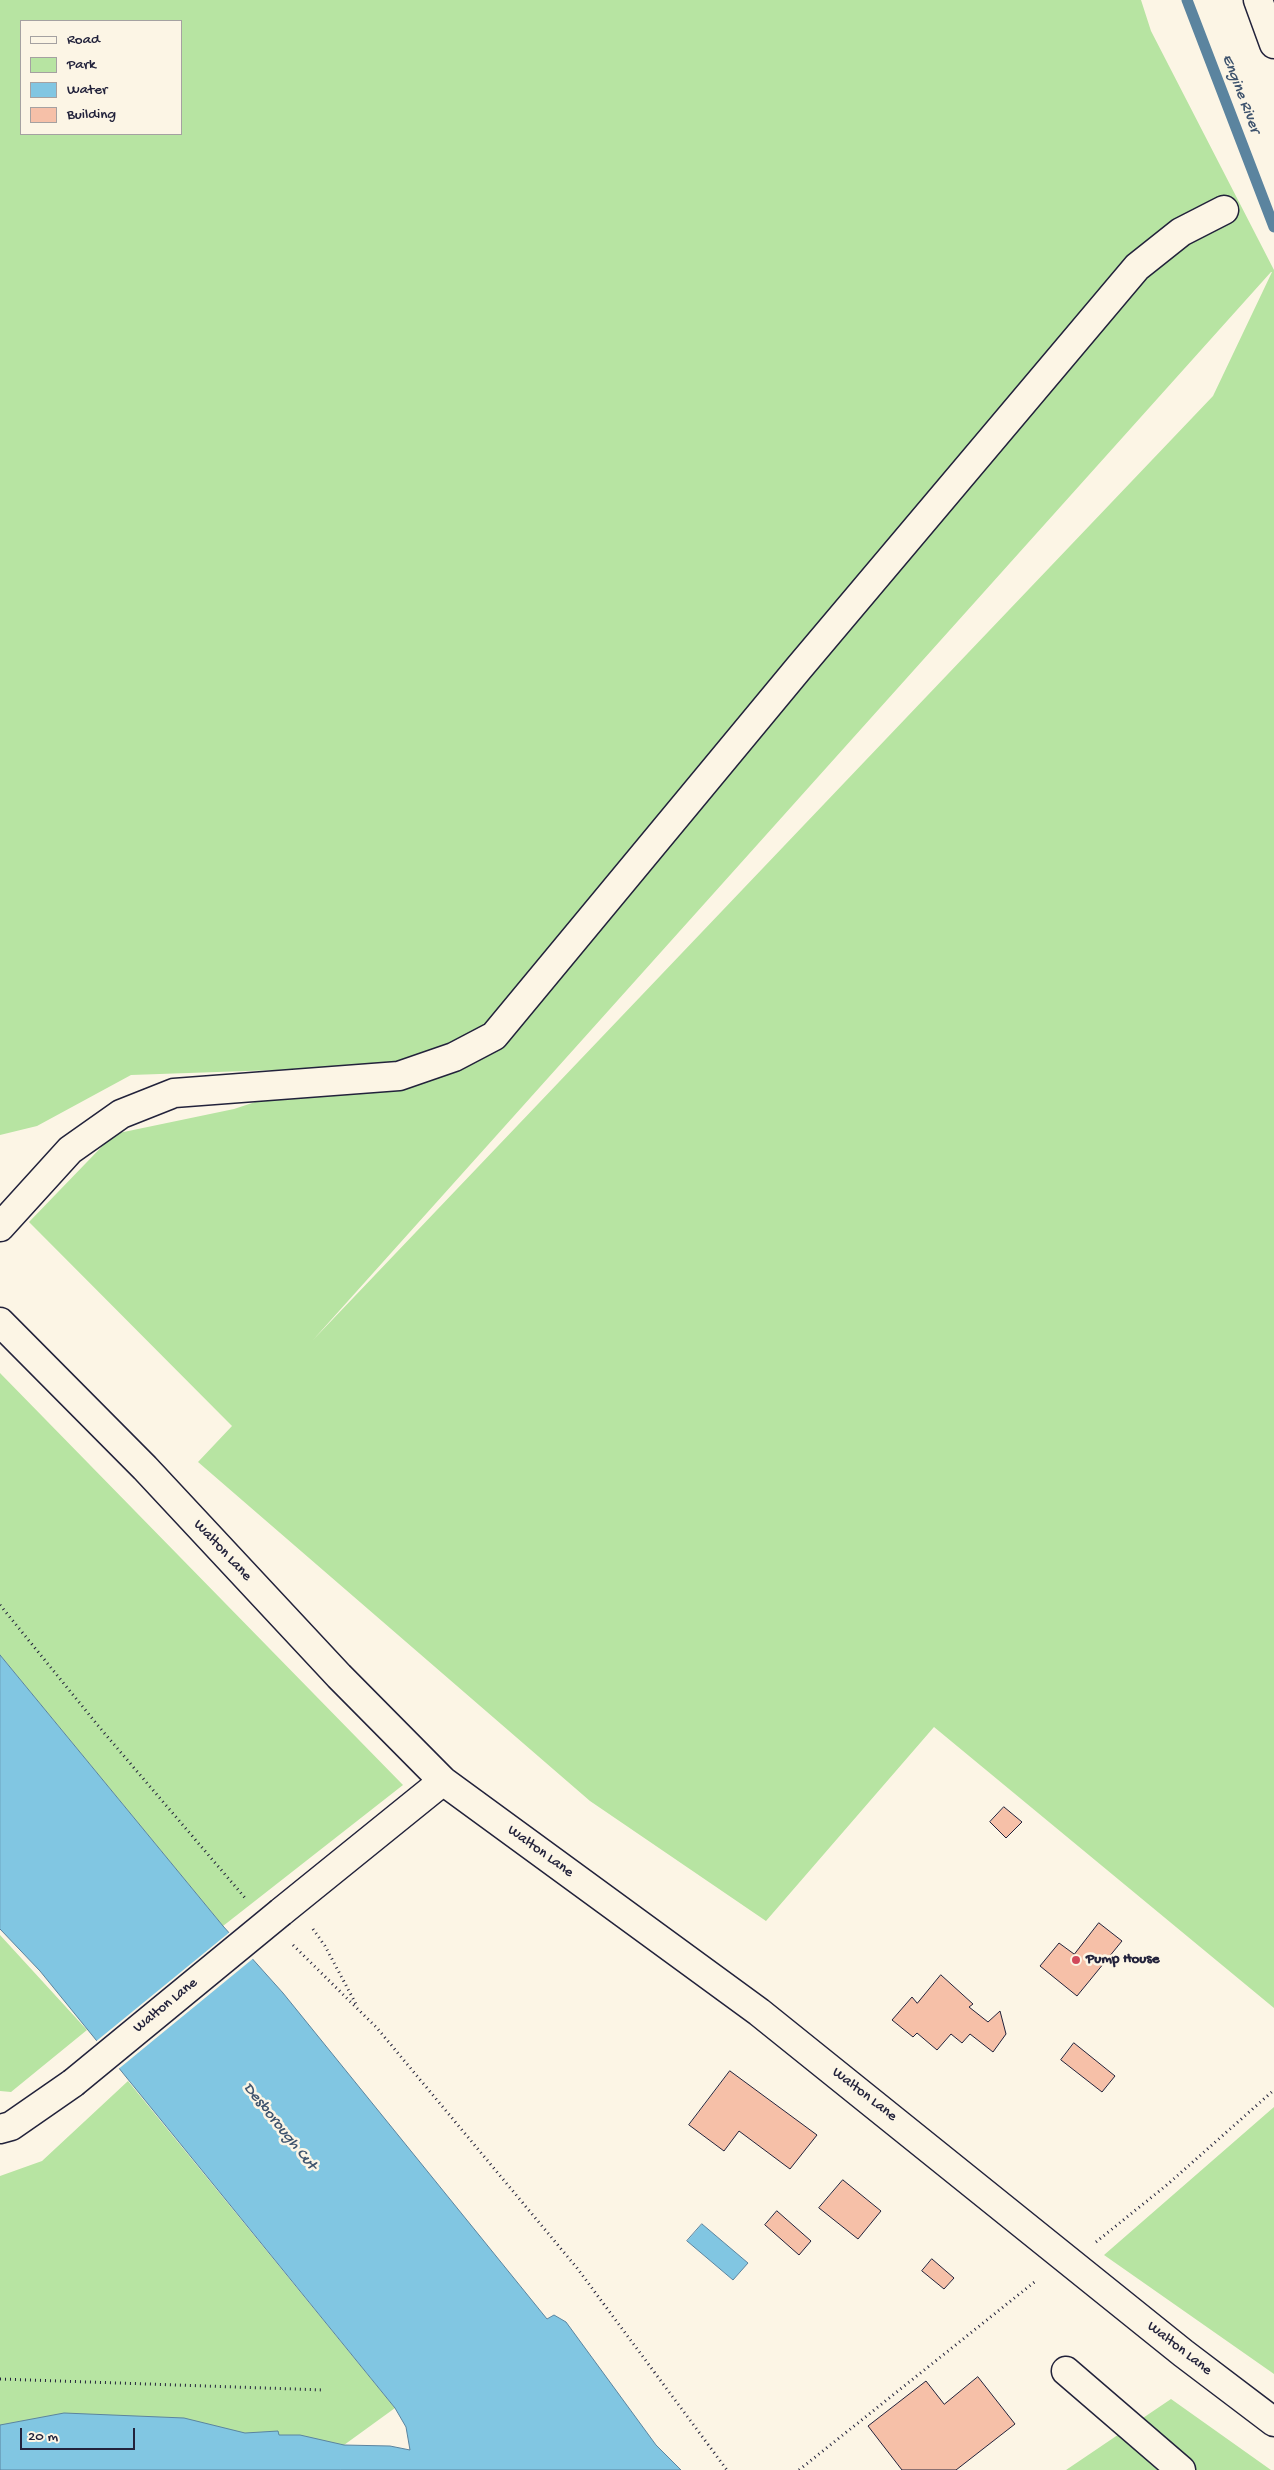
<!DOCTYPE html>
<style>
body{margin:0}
#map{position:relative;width:1274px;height:2470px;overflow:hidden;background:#fcf5e5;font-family:"Gochi Hand",sans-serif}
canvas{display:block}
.legend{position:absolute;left:20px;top:20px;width:162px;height:115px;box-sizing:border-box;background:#fcf5e5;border:1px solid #a5a1a1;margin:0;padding:6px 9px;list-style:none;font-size:15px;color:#22223b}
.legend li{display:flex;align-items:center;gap:10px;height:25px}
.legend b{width:25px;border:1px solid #a5a1a1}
.scale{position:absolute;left:20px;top:2428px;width:115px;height:22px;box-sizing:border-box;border:2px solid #22223b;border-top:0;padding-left:6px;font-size:15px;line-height:18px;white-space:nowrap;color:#22223b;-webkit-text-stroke:4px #fcf5e5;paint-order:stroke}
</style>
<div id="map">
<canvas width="1274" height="2470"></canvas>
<ul class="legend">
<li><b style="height:6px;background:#fcf5e5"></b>Road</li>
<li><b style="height:14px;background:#b7e4a2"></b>Park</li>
<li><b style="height:14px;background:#81c6e2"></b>Water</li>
<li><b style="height:14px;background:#f6c0a8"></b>Building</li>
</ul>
<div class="scale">20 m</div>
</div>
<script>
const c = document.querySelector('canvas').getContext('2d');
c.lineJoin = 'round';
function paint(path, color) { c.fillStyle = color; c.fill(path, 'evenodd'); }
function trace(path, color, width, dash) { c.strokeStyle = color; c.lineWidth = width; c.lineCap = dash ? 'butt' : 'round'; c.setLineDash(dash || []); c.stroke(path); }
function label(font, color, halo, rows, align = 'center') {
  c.font = font + ' "Gochi Hand",sans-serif'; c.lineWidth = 5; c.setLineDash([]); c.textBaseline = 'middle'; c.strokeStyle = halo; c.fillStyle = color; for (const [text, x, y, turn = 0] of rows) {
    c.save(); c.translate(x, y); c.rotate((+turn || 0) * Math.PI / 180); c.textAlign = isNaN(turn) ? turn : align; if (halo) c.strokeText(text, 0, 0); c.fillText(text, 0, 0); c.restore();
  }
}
paint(new Path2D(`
 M0,0H1141L1151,31L1274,270V2008L934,1727L766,1921L590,1801L198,1462L232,1426L29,1222L114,1134L234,1109L361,1067L131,1075L37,1126L0,1135ZM21,21H181V134H21ZM1272,272L1213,396L313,1340L1271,272Z
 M0,1373L403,1785L223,1926L0,1655Z
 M0,1935L87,2030L11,2092L0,2091Z
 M128,2081L395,2408L344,2445L0,2428V2176L42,2161Z
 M1274,2107V2374L1104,2255Z
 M1171,2399L1271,2470H1066Z`), '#b7e4a2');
const water = new Path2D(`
 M0,1655L223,1926L283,1993L547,2319L554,2315L566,2322L656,2445L681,2470H0V2425L64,2413L184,2418L245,2433L278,2431L279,2435H300L344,2445L390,2446L410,2450L406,2427L395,2408L40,1971L0,1929Z
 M702,2224L748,2263L733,2280L687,2241Z`);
paint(water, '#81c6e2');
trace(water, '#5b849f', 1);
paint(new Path2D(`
 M231,1931L255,1957L116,2071L94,2043Z`), '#fcf5e5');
trace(new Path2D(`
 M1187,0L1274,227`), '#5b849f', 11);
const building = new Path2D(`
 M1004,1807L1022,1822L1006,1838L990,1822Z
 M1099,1923L1122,1941L1077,1996L1040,1966L1059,1943L1074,1954Z
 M941,1975L973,2004L969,2007L988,2022L1000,2011L1006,2034L993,2052L970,2034L962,2043L951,2034L937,2050L917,2033L913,2037L892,2020L912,1997L917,2003Z
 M1074,2043L1115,2076L1102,2092L1061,2060Z
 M730,2071L817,2135L790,2169L739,2131L724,2151L689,2125Z
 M843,2180L881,2211L858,2239L819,2208Z
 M777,2211L811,2241L799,2255L765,2225Z
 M932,2259L954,2278L944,2289L922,2271Z
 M978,2377L1015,2424L956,2470H902L868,2426L926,2381L944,2404Z`);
paint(building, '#f6c0a8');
trace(building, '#22223b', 1);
const minor = new Path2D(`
 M1258,0L1274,44
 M0,1227L70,1150L121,1114L174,1093L399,1076L454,1057L494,1036L798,669L1137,267L1181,232L1224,210
 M0,1322L145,1468L339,1676L443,1781L759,2012L1183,2353L1274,2422
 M281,1912L443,1781
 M0,2129L11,2126L73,2083
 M1066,2371L1181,2470`);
trace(minor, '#22223b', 31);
trace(new Path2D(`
 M0,1605L100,1728L246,1899
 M313,1929L325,1946L357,2006
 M293,1945L377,2028L577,2268L727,2470
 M1096,2242L1168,2184L1274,2090
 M0,2379L324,2390
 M799,2470L1037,2280`), '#22223b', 3, [1, 4]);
trace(minor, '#fcf5e5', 28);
const minorBridge = new Path2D(`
 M73,2083L281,1912`);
trace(minorBridge, '#22223b', 31, []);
trace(minorBridge, '#fcf5e5', 28);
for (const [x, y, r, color] of [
 [1076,1960,5,"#d1495b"]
]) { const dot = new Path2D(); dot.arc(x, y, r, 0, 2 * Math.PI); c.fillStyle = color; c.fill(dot); trace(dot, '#fcf5e5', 2); }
label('15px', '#22223b', '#fcf5e5', [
 ["Walton Lane",222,1551,47],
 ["Walton Lane",540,1852,36],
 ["Walton Lane",166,2006,-39],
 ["Walton Lane",864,2095,38],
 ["Walton Lane",1179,2349,38]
]);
label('bold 15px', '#22223b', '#fcf5e5', [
 ["Pump House",1086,1960]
], 'left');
label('italic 16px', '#3e536d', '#fcf5e5', [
 ["Engine River",1240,94,69],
 ["Desborough Cut",279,2127,51]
]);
</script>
